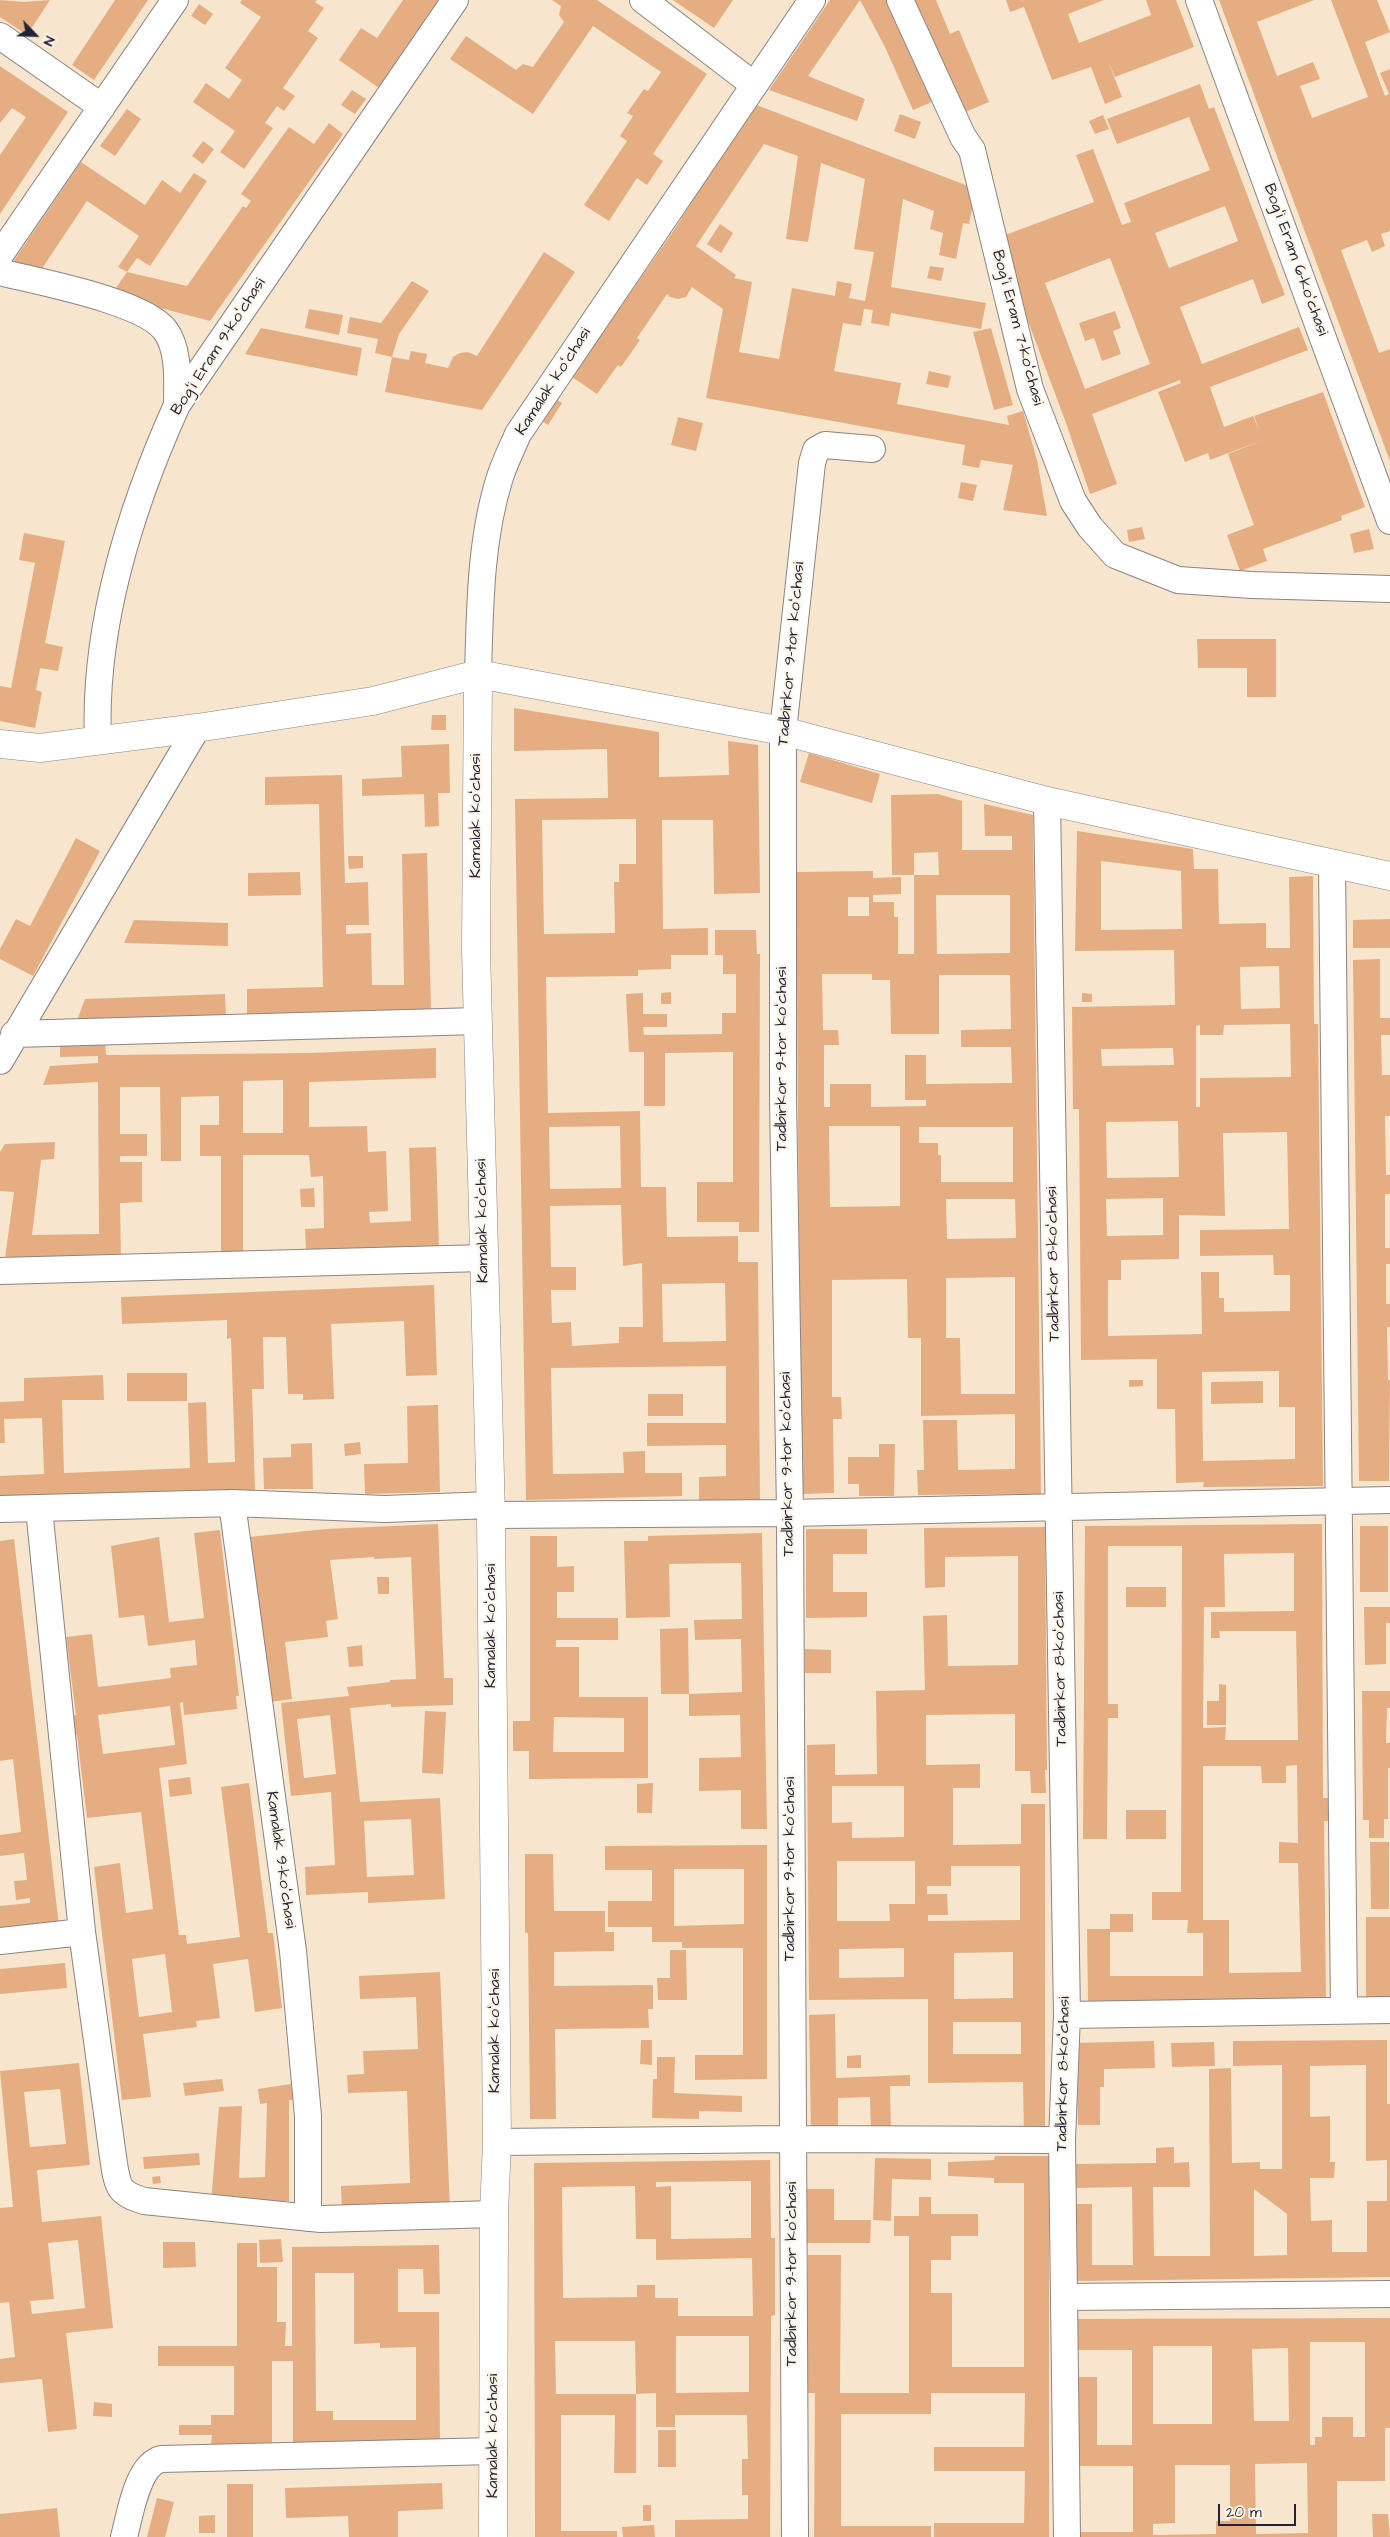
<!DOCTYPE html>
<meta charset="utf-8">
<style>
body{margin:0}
#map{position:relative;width:1390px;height:2537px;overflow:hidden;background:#f7e6cd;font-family:"Architects Daughter",sans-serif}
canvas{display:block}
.north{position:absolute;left:10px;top:10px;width:50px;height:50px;-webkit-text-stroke:4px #fcf5e5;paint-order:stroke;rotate:114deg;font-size:14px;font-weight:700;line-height:20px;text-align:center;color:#22223b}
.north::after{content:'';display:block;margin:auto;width:18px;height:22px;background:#22223b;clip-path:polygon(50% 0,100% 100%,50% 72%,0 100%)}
.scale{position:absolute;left:1218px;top:2504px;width:78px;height:22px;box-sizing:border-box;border:2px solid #22223b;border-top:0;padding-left:6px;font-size:15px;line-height:18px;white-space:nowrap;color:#22223b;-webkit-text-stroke:4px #fcf5e5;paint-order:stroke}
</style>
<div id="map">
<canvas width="1390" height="2537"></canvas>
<div class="north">N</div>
<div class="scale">20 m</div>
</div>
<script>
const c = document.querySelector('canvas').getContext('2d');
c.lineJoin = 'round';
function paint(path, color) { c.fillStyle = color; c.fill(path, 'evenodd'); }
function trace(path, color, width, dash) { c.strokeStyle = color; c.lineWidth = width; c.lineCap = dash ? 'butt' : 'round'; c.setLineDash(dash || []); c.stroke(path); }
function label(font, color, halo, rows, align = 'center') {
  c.font = font + ' "Architects Daughter",sans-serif'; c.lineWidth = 4; c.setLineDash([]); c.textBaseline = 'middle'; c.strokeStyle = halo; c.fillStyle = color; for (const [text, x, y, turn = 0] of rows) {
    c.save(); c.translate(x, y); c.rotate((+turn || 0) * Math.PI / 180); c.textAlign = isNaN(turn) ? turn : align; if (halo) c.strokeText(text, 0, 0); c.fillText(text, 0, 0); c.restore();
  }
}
paint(new Path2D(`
 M0,0L24,2L50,0L27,35L0,17Z
 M115,0H148L94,80L72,65Z
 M242,0H317L315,2L324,8L308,31L318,38L283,88L295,96L284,111L277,106L265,123L273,128L244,169L220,152L235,131L193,102L206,83L229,99L242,80L225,68L261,17L240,3Z
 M403,0H439L379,88L339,60L361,28L377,38Z
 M552,0H597L707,74L653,154L663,161L647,185L637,178L609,221L584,205L627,141L620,136L633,116L627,113L644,89L648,91L661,72L593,26L533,114L450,59L466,36L516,70L523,64L533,67L564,22L559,15L561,6Z
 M673,0H733L714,28Z
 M830,0H887L907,38L934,101L913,110L885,47L860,0L808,76L865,99L857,121L769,90Z
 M909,0H936L950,34L959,30L989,102L963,113L934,41L927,43Z
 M1006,0H1104L1068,14L1079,43L1151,15L1146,0H1176L1194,47L1115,77L1108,61L1122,97L1105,104L1091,67L1052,80L1024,7L1010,12Z
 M1219,0H1314L1257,22L1277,76L1313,62L1320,79L1300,86L1312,118L1368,97L1331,0H1377L1390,32L1365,42L1385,96L1389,94L1380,73L1390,69V231L1381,234L1385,246L1372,252L1367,240L1341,250L1379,353L1390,349V461Z
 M199,4L213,14L205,25L191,16Z
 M0,66L68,112L0,214V155L26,117L12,108L0,123Z
 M1200,84L1209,109L1214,107L1285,295L1262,304L1253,279L1180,307L1202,364L1299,327L1308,350L1210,387L1224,427L1253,416L1259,430L1254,416L1323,392L1365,507L1341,516L1342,520L1263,549L1267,561L1240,571L1227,535L1254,525L1228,454L1263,440L1210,460L1208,453L1185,462L1158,392L1181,383L1180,380L1092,414L1117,484L1090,494L1066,423L997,238L1094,202L1076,155L1093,149L1122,225L1131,222L1124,203L1210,170L1189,117L1117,144L1107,119ZM1225,206L1238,241L1169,268L1155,233ZM1110,258L1150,364L1085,389L1045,283Z
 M352,90L366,99L355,114L341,105Z
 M754,104L976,189L969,224L963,223L956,259L939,255L943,233L930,229L934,211L903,199L891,287L986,303L981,329L891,313L889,326L871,323L873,310L864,309L861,326L843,323L834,371L901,383L897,404L1009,425L1007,416L1023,411L1037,460L1047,516L1003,510L1013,465L981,460L979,468L962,465L965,445L706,398L723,309L692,287L686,297L678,299L670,297L667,294L637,338L640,340L621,367L618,365L597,394L572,377L674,230ZM764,144L798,156L786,239L808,242L821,163L865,179L854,249L874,252L865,301L849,298L852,284L837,281L835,296L792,288L779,359L739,352L752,282L734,278L736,275L696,246Z
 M127,109L141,119L115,156L100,146Z
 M900,114L921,122L915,139L894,131Z
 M1103,115L1109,129L1095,134L1089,121Z
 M329,123L343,134L210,321L111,295L127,272L118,267L139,236L87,201L41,270L11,265L81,162L145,205L162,180L180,193L194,173L207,181L150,266L137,258L127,272L187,286L243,206L246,208L251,201L241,194L289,127L314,144Z
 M203,141L214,149L203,164L192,156Z
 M720,224L733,233L721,253L707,244Z
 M544,252L575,272L482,410L385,392L392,357L375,353L378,339L347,333L350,317L381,323L412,281L429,291L399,334L392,357L409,360L411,351L427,354L425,363L448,368L453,357L460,353L468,352L477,356Z
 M930,266L944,268L941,281L927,278Z
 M309,309L343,315L339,335L305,328Z
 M1115,311L1121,328L1113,331L1121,354L1102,361L1094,338L1085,341L1079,323Z
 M261,328L362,348L357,376L245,354Z
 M991,328L1013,405L994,410L973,332Z
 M929,371L951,376L948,388L926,384Z
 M550,395L562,403L548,425L536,417Z
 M678,417L703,423L696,451L671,445Z
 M961,482L977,485L973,501L958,498Z
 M1142,527L1145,539L1129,542L1127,530Z
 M1369,529L1374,549L1354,553L1350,534Z
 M24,533L65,541L45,643L63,647L58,671L40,668L36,690L42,692L35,728L0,721V686L11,688L35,563L19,560Z
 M1197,639H1276V697H1247V668H1198Z
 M514,708L659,732V777L729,775L728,741L758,745L760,893L714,894L713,820H662L663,929L708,928V955H671V969L638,970V976L546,977L548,1113L640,1111L641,1187H666L667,1237L738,1236V1262H758L760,1500L699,1501V1477L726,1476V1445L647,1446V1423H726V1366L551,1368L553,1474L624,1473L623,1452L645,1451V1473H682V1496L526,1500L515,799L608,798L607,749L514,751ZM636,819V864H619V882H614L615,933L544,934L542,820ZM620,1126L621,1188L550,1189L549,1127ZM621,1205L623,1266L642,1263L643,1327H619V1343L572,1346L571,1322L552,1323L551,1290H576V1267H551L550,1206ZM725,1283L726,1341L663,1342L662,1284Z
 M432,715H446V730H431Z
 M449,744L450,793H438L439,826L425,827L424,794L362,796V779L402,777L401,746Z
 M809,753L880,774L872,803L800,782Z
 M342,775L345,883L368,882L369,925H346V934L371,933L372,985H404L402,854L427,853L431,1010L247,1014V989L323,987L319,804L265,805V777Z
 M938,794L962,801V850H1012V836H985L984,804L1033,815L1041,1494L918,1495L917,1470H924L923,1420H957L958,1470L1015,1469V1414L921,1416V1338H908L907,1279L832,1280V1397H841L842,1419H833L834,1493L801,1494L796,872L873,871V878L901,877V894L873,895V902H894V917H898V954H914V875H939L938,852L914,853V875H892L891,795ZM936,895H1010V953L937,954ZM848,897H869V916H848ZM822,974H872V980H890L891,1034H939V975H1010L1011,1029L961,1030V1047H1011L1012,1083L926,1084V1055H905V1100H926V1106L871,1107V1084H830V1107H824V1045H839L838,1030H823ZM829,1126H900V1206L830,1207ZM919,1127H1013V1182H941V1155H938V1143H919ZM946,1199H1015L1016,1238L947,1239ZM1015,1277V1394H961L960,1338H946V1278Z
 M1077,831L1193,849L1194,869H1218L1219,924L1266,923V948H1290L1289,877L1313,876L1314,1024H1318L1323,1486L1203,1487L1204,1482L1176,1483L1175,1409H1157V1359L1081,1360L1079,1109H1073L1072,1007L1175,1005L1174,950L1075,951ZM1101,861L1181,871L1182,929L1101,930ZM1279,966L1280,1008L1241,1009L1240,967ZM1290,1024L1291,1077L1200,1078V1107H1196V1026L1200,1025V1035H1223L1224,1025ZM1173,1048L1174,1065L1102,1066L1101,1049ZM1178,1121L1179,1177L1107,1178L1106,1122ZM1287,1132L1289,1229L1200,1230V1256L1273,1255L1274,1275H1290V1311L1224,1312V1298H1219V1272H1201L1202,1334L1108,1336V1280H1121V1260L1179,1259V1215L1225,1216L1223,1133ZM1163,1198V1235L1107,1236L1106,1199ZM1279,1371V1407H1295V1459L1203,1461L1202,1372Z
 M76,838L100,851L33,976L0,959V949L16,919L30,926Z
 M348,856H363V868L349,869Z
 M300,872L301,895L248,896V873Z
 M1390,919V948H1353V920Z
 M134,920L228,923V946L124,943Z
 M715,930H756L757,954H760L759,1232H739V1222H697V1182H733V1052L665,1053V1106H644V1052H629L626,994L643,993V1014H667V1027H643L644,1035L722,1034V1013H736V974H723V955H715Z
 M1380,959V1018H1390V1035H1381L1382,1075H1390V1116H1385L1386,1175H1390V1194H1385V1248H1390V1264H1386V1304H1390V1327H1387L1388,1380H1390L1389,1481H1359L1353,960Z
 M671,992V1004H661V993Z
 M1082,993L1092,994V1002H1082Z
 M225,994L226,1018L76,1023L85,999Z
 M105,1040L106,1055L309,1053L436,1048V1078L309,1082V1127L367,1126L368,1152L386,1151L388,1211L369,1212L370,1223L411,1221L409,1148L436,1147L439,1248L306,1252L305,1229L324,1228L323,1176L311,1177L309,1155H243V1254L221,1255V1156H200V1125H219V1096L181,1097V1161H161L160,1087H120V1134H147V1156H120V1162H142V1202L120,1203L121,1258H5L14,1192L0,1191V1152L5,1144L55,1142L54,1159L41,1160L32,1235L99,1234L98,1082L43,1085L50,1066L98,1063V1056L60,1057V1042ZM283,1080V1133H243V1081Z
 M314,1188L315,1207H301L300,1189Z
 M434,1285L437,1375L406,1376L404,1321L331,1324L334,1399L303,1400V1394H288L286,1337H263L264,1389H252L255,1490L0,1499V1476L44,1474L42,1418L4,1419L5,1443H0V1402L24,1401V1378L103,1375L104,1400H62L64,1473L190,1468L188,1403L206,1402L208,1463L235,1462L231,1338L227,1339V1320L122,1324L121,1297Z
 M127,1373H187V1401H127Z
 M1129,1380H1143V1386L1129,1387Z
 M1263,1381V1403L1211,1404V1382Z
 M648,1394H683V1416H648Z
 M438,1405L440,1492L365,1494L364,1464L408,1463L407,1406Z
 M360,1442L361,1454L345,1456L344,1444Z
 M312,1443L313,1489H264L263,1458L291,1457V1444Z
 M879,1444H895L894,1496H859V1484H848V1457H879Z
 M438,1524L444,1678H453V1705L391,1707V1704L350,1708L360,1802L440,1798L445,1899L368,1903V1892L306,1895L305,1867L335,1865L331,1792L291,1796L281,1703L349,1696L347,1687L390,1682V1680L416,1679L411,1557L374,1559V1557L330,1560L338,1619L326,1621L328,1637L285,1642L292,1699L269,1702L249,1537L326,1529ZM330,1715L336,1774L304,1778L297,1719ZM411,1819L414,1875L367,1877L364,1821Z
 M1322,1524L1323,1798H1330L1331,1821H1324L1326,2003L1088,2001L1087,1929H1110V1914H1133V1932H1110V1976H1203V1933H1187L1188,1920H1152V1892H1181L1182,1546H1108V1704H1118V1718H1108L1107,1839H1083L1085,1526ZM1294,1553V1611L1211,1612V1638H1220L1219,1631H1296L1298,1740H1225L1226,1727L1203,1728L1204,1607H1225L1224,1554ZM1297,1765L1298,1843L1279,1842V1863H1298L1301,1972L1229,1973V1920H1203V1766H1261L1262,1783H1286V1766Z
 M1360,1526H1388V1592H1360Z
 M1045,1527L1047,1770H1045L1046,1793H1031L1030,1771H1015V1714L926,1715V1765L980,1764V1788H953V1845L1021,1844V1804H1045V2134L1024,2135L1023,2082L928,2083V1999L809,2000L807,1745L835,1744V1775L877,1774L876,1691L925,1690L923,1616L947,1615L948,1666L1018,1665V1556L945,1557V1587L925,1588L924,1528ZM832,1786H904V1837L852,1838V1822L832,1823ZM837,1861H915V1904H889L890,1921H837ZM951,1866H1020V1920L928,1921V1915H948L947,1894H927V1886H951ZM904,1948V1977L839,1978V1949ZM1013,1952V1998L954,1999V1953ZM953,2022H1021V2054H953Z
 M806,1529H867V1554H833V1592H867V1617L806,1618Z
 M220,1530L239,1696H236L237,1709L184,1715L183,1702L180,1703L187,1764L159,1768L179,1935H186L187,1944L240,1937L221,1787L249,1783L268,1933H273L282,2008L255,2012L248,1959L213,1964L220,2018L196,2021L197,2027L143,2034L151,2097L122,2100L94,1867L120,1863L126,1913L153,1909L141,1812L87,1818L77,1735L70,1736L68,1716L76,1715L66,1637L92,1634L98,1687L171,1678L170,1668L197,1665L195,1640L148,1646L144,1615L119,1618L111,1546L159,1537L169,1622L204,1618L194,1533ZM170,1706L175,1745L103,1754L98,1715ZM165,1954L172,2012L139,2017L132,1959Z
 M762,1533L767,1829H741V1790L699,1791V1758L741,1757L740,1715L689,1716V1694L742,1692L741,1639L695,1640L694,1620L742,1619L741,1563L669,1564L670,1617L626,1618L624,1541H648V1536Z
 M530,1536H557V1567L574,1566V1592H557V1618H618V1640H556V1647H579V1697H648V1778L529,1779V1751H513V1721H530ZM554,1717L624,1718V1752H553Z
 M14,1539L59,1926L0,1933V1906L30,1903V1898L16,1900L14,1881L27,1880L24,1853L0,1856V1835L21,1832L13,1759L0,1761V1541Z
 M377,1577H389V1594H378Z
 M1126,1587H1166V1607H1126Z
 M1364,1607H1390V1623H1386V1664L1365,1665Z
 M688,1628L689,1694H661L660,1629Z
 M362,1645L363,1666L349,1667L347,1647Z
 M805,1649L831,1650V1673H805Z
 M1219,1684L1226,1685V1725H1207V1701H1219Z
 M1362,1691H1390V1708H1387L1386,1743H1390V1768H1388V1819H1384V1838H1369V1820H1363Z
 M425,1711L446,1712L443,1774L422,1773Z
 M190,1777L192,1794L170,1797L168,1780Z
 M653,1783L652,1813H637V1784Z
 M1126,1810H1166V1839H1126Z
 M1370,1842H1389V1909H1371Z
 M767,1845V2079L695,2080V2055H743V1948H682V1942H652V1927H608V1901H652V1870H605V1846ZM674,1869H744V1924L674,1926Z
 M525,1854H553L554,1911H605V1932H614V1951L554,1952V1986L653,1985V2009H648L649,2028L555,2029L556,2119H530L528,1933H525Z
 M1366,1917H1390V2003H1366Z
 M670,1950H686L687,2000H658L657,1978H670Z
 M65,1963L67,1988L0,1994V1969Z
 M440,1972L450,2209L342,2214L341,2186L410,2183L407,2091L348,2093L347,2075L364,2074L363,2051L418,2049L416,1997L360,1999L359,1976Z
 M835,2014L836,2078L910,2075V2086H890L891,2132H871L870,2097L838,2098V2133H811L809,2015Z
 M641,2040H652V2065L640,2064Z
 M1387,2040V2104H1390V2277L1076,2281L1075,2204H1092V2265H1133L1132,2187L1076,2188V2164L1156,2163V2148L1174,2147V2163L1189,2162L1190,2187H1153L1154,2256H1210L1209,2069L1231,2068L1232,2163L1260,2162V2169H1282V2065L1233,2066V2041ZM1366,2065V2161L1387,2160V2201H1367V2252H1332V2220L1311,2221L1310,2178H1334L1335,2162H1330V2116L1310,2117V2066ZM1254,2189L1287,2214V2255L1254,2256Z
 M1154,2041L1155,2068L1104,2069V2087H1100V2125H1078L1077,2088H1074L1073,2043Z
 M1214,2042L1215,2066L1172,2067L1171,2043Z
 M861,2055V2068H847V2056Z
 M657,2057H675L674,2093L742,2096V2112L699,2111V2119L652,2118L653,2079H657Z
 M79,2063L90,2165L37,2170L42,2222L101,2216L113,2328L66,2333L77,2429L48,2432L42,2379L0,2383V2359L15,2357L9,2302L0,2303V2208L13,2207L0,2071ZM60,2089L66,2144L30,2147L24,2092ZM78,2240L85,2308L32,2314L30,2301L54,2299L48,2243Z
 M222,2079L224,2091L185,2096L183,2083Z
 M291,2084L293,2100H289V2201L211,2202L219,2107L242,2106L239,2178L265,2177L267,2103L260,2104L258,2089Z
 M199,2153L200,2165L144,2169L143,2157Z
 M995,2156H1049V2537H934V2523H1024L1025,2471H934V2447H1024L1025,2393H931V2414H841V2526H931V2537H814L815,2393H807L808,2255H841L840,2393H909V2236H894V2216H919V2197H931V2214H978V2236H951V2260H931V2293H952V2367H1024V2183H994V2178L948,2176V2162L994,2160Z
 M875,2158L931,2159V2180L892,2179L891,2221L873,2220Z
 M770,2160L771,2238H775V2315L771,2316L770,2537H675V2520L748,2519V2495H742V2459H748L747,2415H675V2427H656V2393L636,2394V2473H614L615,2415H561V2531H617V2537H535L534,2163ZM751,2181V2238L671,2239V2186L656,2187V2182ZM635,2186L636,2239H656V2260L752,2258L753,2316H678V2298H655V2285H637V2297L563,2298L562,2187ZM676,2336H749V2392L676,2393ZM555,2341H635L636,2394H556Z
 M160,2176L161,2183L153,2184L152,2177Z
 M807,2189H834V2220H871L870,2243H807Z
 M281,2239L283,2262L260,2263L259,2240Z
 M163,2242H195L196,2267L163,2268Z
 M237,2243H257V2267H277V2322H286L285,2346H292V2247L439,2245L440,2294H424L423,2269H398V2312H439L440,2445L293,2447V2361H272V2446H211L212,2435H179V2425H211V2415H234V2366H158V2346H237ZM315,2273H354V2344L380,2343V2348L416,2347V2420H333V2411H316Z
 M1390,2318V2428H1385V2481H1337V2537H1080V2532H1133V2466H1079V2377H1097V2445H1132V2350H1074V2319ZM1310,2342H1365V2437H1353V2417H1322V2437H1315V2445H1310ZM1153,2346H1212V2424H1153ZM1288,2348L1289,2421H1254L1252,2349ZM1307,2463L1308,2533L1256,2534L1255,2464ZM1175,2465H1230V2521H1216V2534L1153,2535V2524L1175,2523Z
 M94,2402L112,2404V2417L93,2416Z
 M658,2430H676V2467H658Z
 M442,2483L443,2509L398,2511V2537H349L348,2516L286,2518L285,2488Z
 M227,2484H253V2537H227Z
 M157,2498L174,2502L165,2537H147Z
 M643,2505H651V2521H643Z
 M57,2508L60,2537H0V2514Z
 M1372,2514H1388L1390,2537H1373Z
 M215,2515V2533H199V2516Z
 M654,2525L655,2537H623L622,2527Z`), '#e5ae82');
const street = new Path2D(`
 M643,0L754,85
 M900,0L963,137L972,150L1030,389L1073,501L1090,527L1115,555L1178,580L1252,585L1390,589
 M1199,0L1390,521
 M0,36L102,107
 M0,255L175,0
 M0,272C39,282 143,301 165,330C180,350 177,382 177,405
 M478,674C480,608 480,540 500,477C505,462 512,448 518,434L812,0
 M98,741C93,628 131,507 177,405L455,0
 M1047,801L1067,2015L1062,2140L1067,2537
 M1332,863L1344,2010
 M14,1034L478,1021
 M0,1061L197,728
 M0,1271L484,1258
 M232,1503L293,1951L308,2116V2218
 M0,1509L232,1503L385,1509L491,1505
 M491,1515L790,1513L1390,1500
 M82,1932L114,2164C118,2188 119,2193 144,2201L321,2219L494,2214
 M0,1941L82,1932L39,1509
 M1067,2015L1390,2010
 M497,2142L792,2139L1062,2140
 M1065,2297L1390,2294
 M124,2537C130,2515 137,2465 161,2459L494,2451
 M795,2537L790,1513L783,1098V731L812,463L816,450L825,445L872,449`);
const secondary = new Path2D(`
 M478,674L476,950L491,1515L497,2142L494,2214L493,2537
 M0,744L40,748L197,728L373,701L478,674L783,731L1047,801L1390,876`);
trace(street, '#8c8484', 28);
trace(secondary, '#8c8484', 29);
trace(street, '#fff', 26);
trace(secondary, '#fff', 28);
label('16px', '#22223b', '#fcf5e5', [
 ["Bogʻi Eram 6-koʻchasi",1295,260,70],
 ["Bogʻi Eram 7-koʻchasi",1017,328,75],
 ["Bogʻi Eram 9-koʻchasi",219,347,-57],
 ["Kamalak koʻchasi",554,382,-57],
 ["Tadbirkor 9-tor koʻchasi",792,654,-85],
 ["Kamalak koʻchasi",477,816,-90],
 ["Tadbirkor 9-tor koʻchasi",783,1059,-90],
 ["Kamalak koʻchasi",483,1221,-91],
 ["Tadbirkor 8-koʻchasi",1054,1264,-91],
 ["Tadbirkor 9-tor koʻchasi",788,1464,-91],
 ["Kamalak koʻchasi",492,1626,-90],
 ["Tadbirkor 8-koʻchasi",1061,1669,-91],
 ["Kamalak 9-koʻchasi",280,1860,82],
 ["Tadbirkor 9-tor koʻchasi",791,1869,-90],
 ["Kamalak koʻchasi",496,2031,-90],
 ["Tadbirkor 8-koʻchasi",1064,2074,-89],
 ["Tadbirkor 9-tor koʻchasi",793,2274,-90],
 ["Kamalak koʻchasi",494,2436,-90]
]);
</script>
